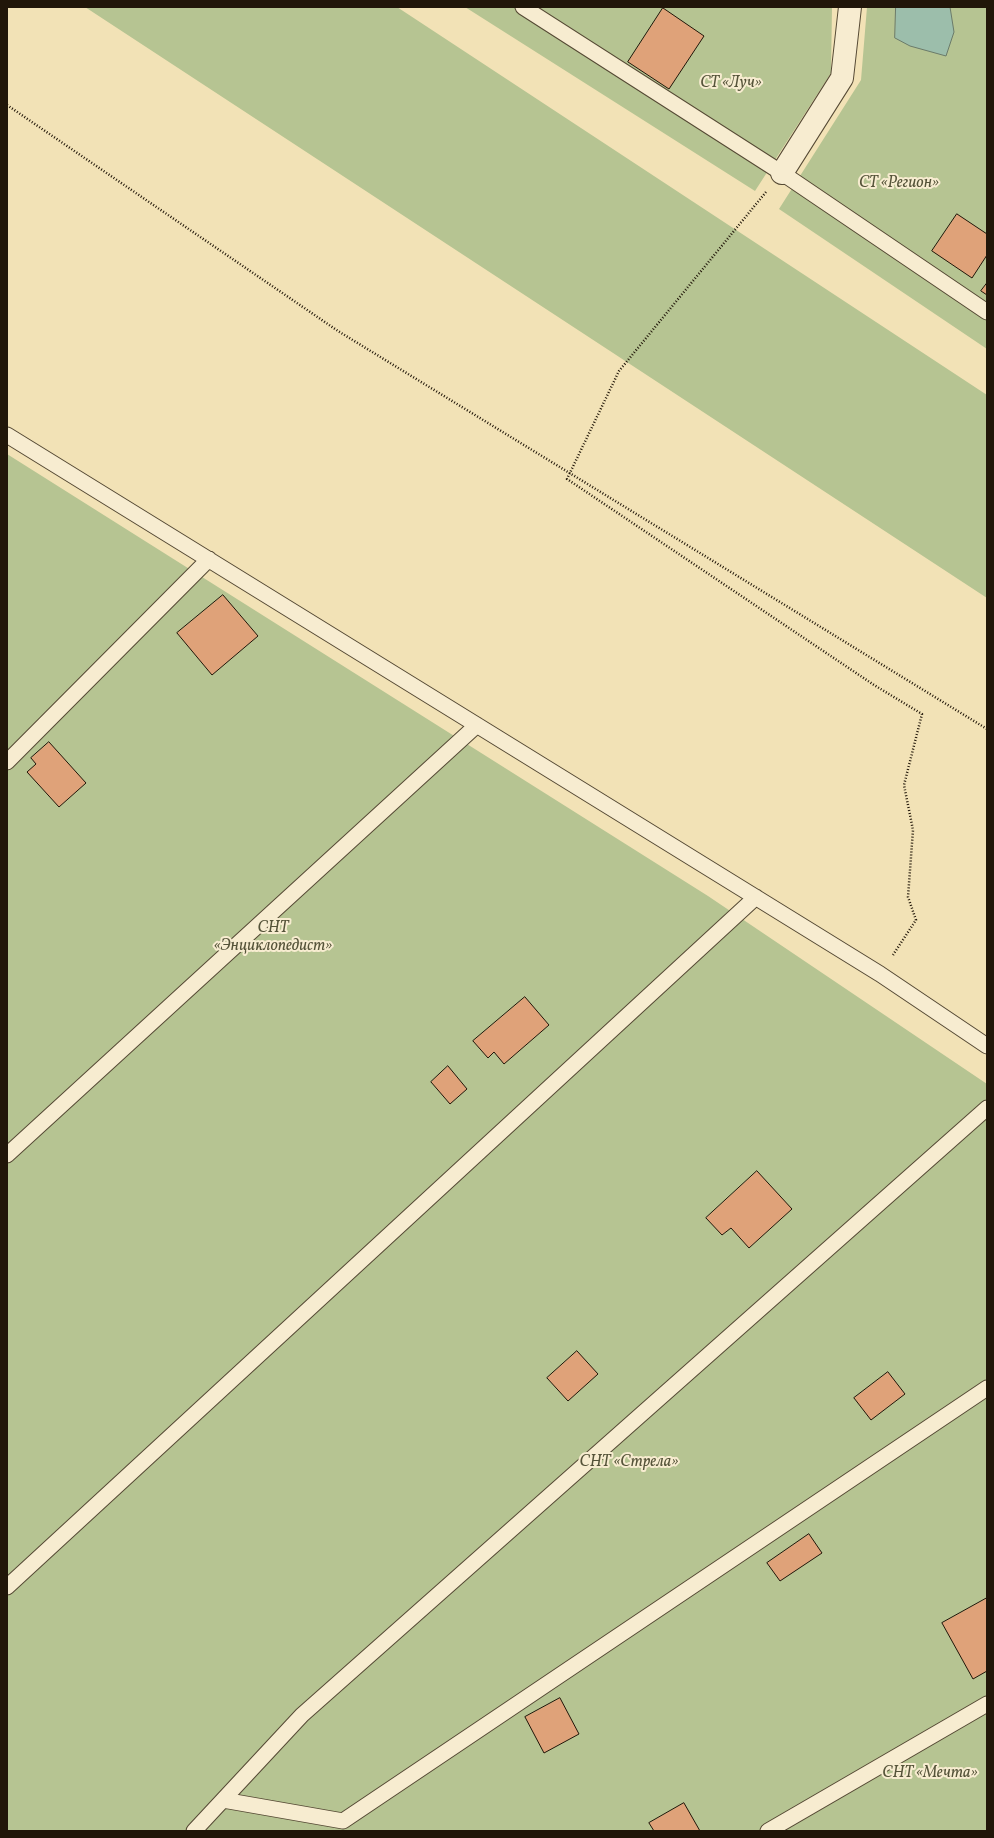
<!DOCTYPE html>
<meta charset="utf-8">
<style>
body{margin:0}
#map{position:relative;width:994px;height:1838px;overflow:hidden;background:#f2e2b6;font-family:Vollkorn,serif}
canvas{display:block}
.frame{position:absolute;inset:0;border:8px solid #211609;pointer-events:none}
</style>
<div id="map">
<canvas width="994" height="1838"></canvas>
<div class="frame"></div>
</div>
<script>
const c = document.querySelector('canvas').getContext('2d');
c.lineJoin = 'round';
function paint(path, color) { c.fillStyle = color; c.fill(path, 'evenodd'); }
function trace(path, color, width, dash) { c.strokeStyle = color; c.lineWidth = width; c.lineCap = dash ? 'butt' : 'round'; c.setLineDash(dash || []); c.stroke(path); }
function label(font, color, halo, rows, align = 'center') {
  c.font = font + ' Vollkorn,serif'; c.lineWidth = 4; c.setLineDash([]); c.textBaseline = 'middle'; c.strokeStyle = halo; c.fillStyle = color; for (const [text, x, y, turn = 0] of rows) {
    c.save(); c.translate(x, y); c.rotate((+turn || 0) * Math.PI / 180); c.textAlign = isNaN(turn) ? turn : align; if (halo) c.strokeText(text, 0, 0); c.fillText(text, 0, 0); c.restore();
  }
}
paint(new Path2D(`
 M85,7H397L987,395V598Z
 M465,7H832L831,73L755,191Z
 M867,7H987V349L779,209L861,80Z
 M7,454L708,896L987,1084V1831H7Z`), '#b6c492');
const water = new Path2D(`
 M896,7H950L954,32L946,56L910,46L895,38Z`);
paint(water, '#9cbeab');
trace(water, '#6b7b6a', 1);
const building = new Path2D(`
 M663,8L704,36L669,89L628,62Z
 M957,214L987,234V255L972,278L932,251Z
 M987,283V295L981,291Z
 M223,595L258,636L212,675L177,633Z
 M49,742L86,783L59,807L27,772L36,764L31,758Z
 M525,997L549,1025L504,1064L494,1052L488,1058L473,1041Z
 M448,1066L467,1089L450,1104L431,1082Z
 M757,1171L792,1209L749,1248L731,1228L722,1235L706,1218Z
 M577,1351L598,1374L568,1401L547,1378Z
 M888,1372L905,1394L871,1420L854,1398Z
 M809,1534L822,1553L780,1581L767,1563Z
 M987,1598V1671L973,1679L942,1623Z
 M560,1698L579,1734L544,1753L525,1717Z
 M684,1803L700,1831H654L649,1823Z`);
paint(building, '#dfa279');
trace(building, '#211609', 1);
const service = new Path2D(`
 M523,7L782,173L987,312
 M7,435L880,974L987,1046
 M7,762L209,559
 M7,1155L477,725
 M7,1587L756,897
 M223,1800L343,1821L987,1388
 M194,1831L302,1715L987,1108
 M768,1831L987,1704`);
const minor = new Path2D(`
 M782,173L842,78L850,7`);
trace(service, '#554934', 17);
trace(minor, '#554934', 24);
trace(new Path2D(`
 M7,105L338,331L987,729
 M766,192L619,371L567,479L874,685L922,714L904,785L913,830L908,897L916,920L893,955`), '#211609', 2.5, [1, 2]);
trace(service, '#f7ecd0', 15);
trace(minor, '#f7ecd0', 22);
label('italic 16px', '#555339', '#f7ecd0', [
 ["СТ «Луч»",731,84],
 ["СТ «Регион»",899,184],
 ["СНТ",273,929],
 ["«Энциклопедист»",273,947],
 ["СНТ «Стрела»",629,1463],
 ["СНТ «Мечта»",930,1774]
]);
</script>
